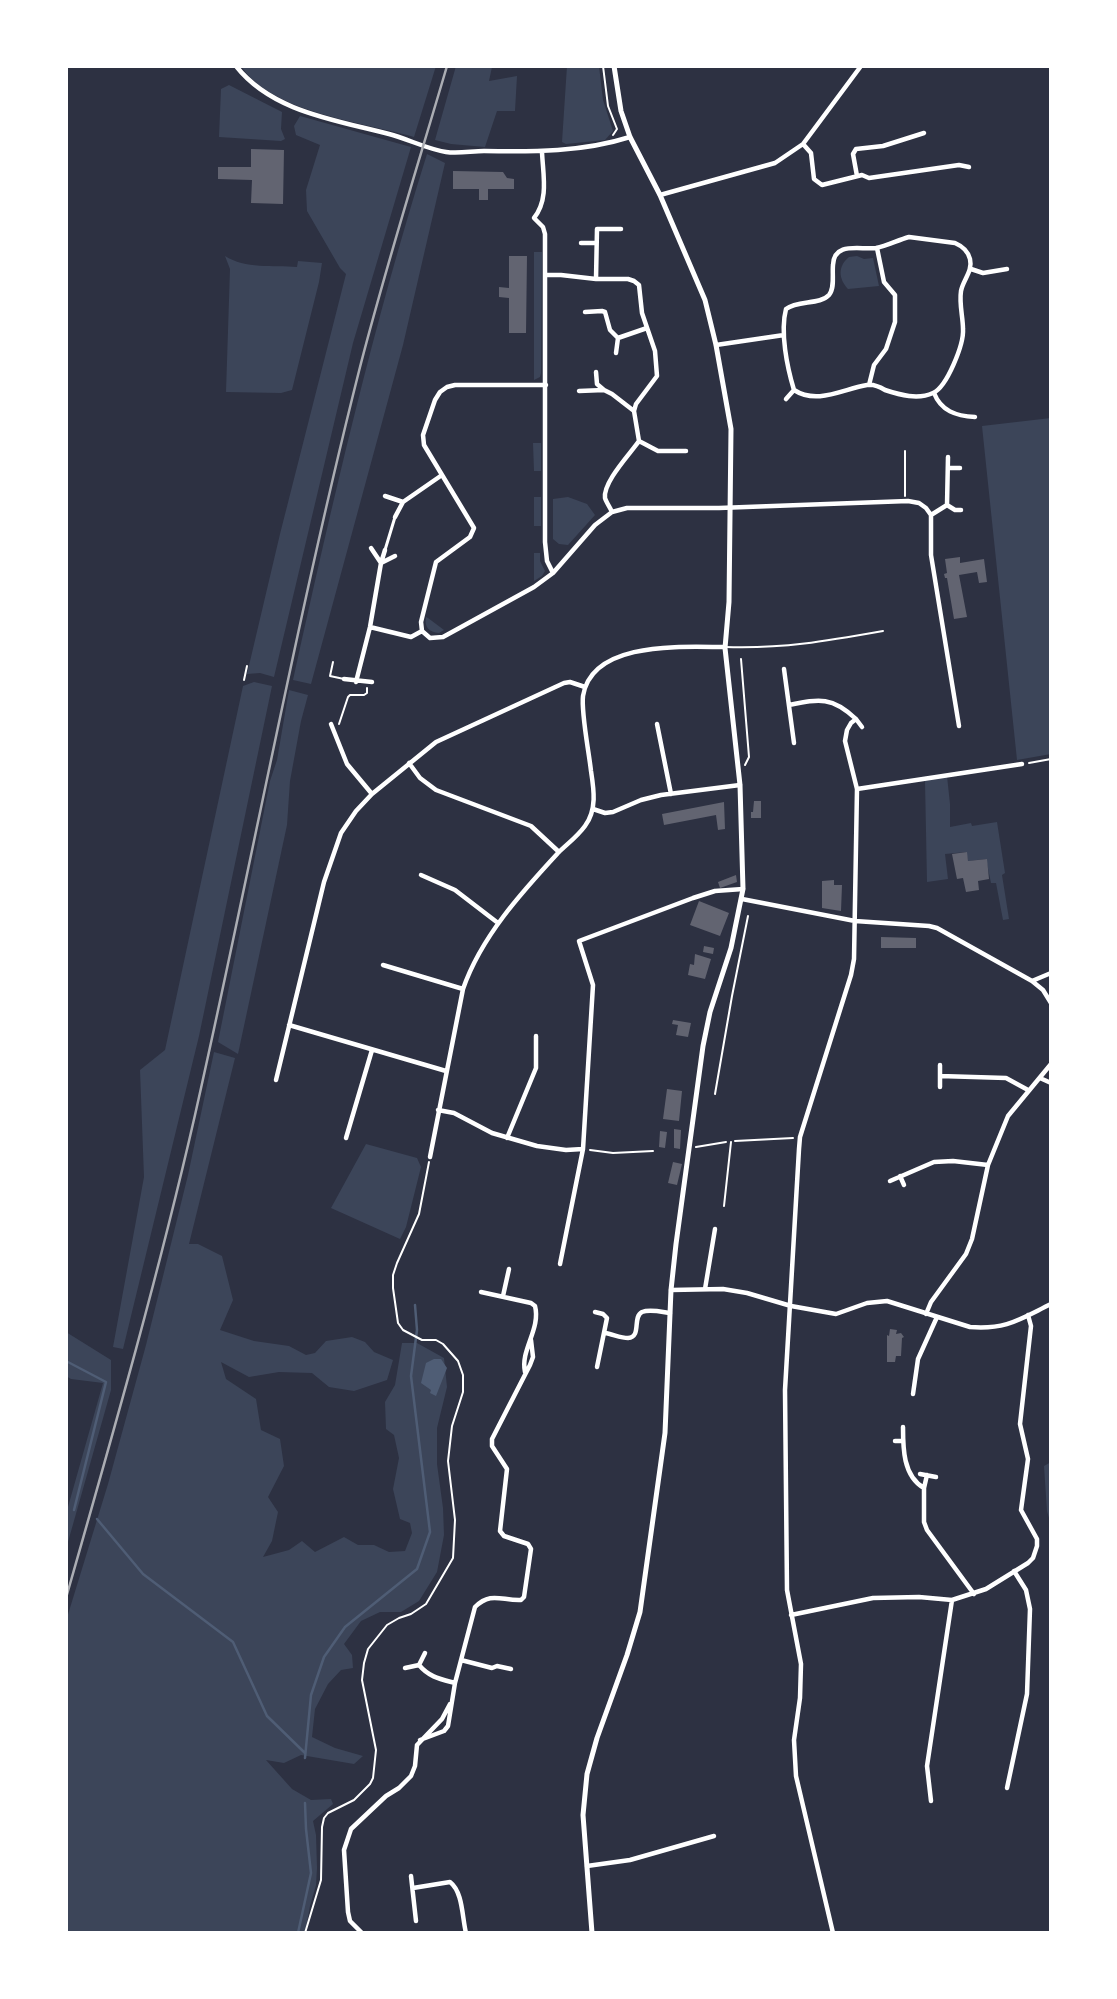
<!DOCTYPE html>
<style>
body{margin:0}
#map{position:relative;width:1117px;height:1999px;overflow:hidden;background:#2d3142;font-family:Roboto,sans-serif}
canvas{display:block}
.frame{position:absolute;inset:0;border:68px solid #fff;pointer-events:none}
</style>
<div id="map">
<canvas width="1117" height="1999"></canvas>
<div class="frame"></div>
</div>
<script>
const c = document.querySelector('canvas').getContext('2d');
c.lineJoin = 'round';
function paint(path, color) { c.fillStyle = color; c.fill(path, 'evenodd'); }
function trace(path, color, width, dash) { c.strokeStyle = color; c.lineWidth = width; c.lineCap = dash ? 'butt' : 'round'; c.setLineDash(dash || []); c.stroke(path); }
paint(new Path2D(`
 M241,66H436L414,137C363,122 272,113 241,66Z
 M456,66H504L492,67L489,81L517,76L515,111H497L485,147L451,144L435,140Z
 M567,66H599L603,100L613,131L605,140L566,144L562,142Z
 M229,85L282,112L281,129L285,139L281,141L219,137L221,89Z
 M300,116L411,147L353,343L274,677L260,673L247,674L280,534L346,274L340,268L307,211L306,190L320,145L296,135L294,126Z
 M427,154L445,163L403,345L311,684L293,680C332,503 373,326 427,154Z
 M534,252H542L541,373L540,377L534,380Z
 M225,256C245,269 273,265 297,267L298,261L322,263L319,282L292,390L281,393L226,392L230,269Z
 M857,256L864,259L873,258L879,286L848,289C838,278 838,266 849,257Z
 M1051,418V754L1017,760L982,426Z
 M533,443H541V471H534Z
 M534,497H541V526H534Z
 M568,497L587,504L595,515L568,545L559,544L553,539V499Z
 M534,553H540V561L545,571L542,576L534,581Z
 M426,617L428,618L444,630L439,633C429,632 424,627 426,617Z
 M254,682L272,686L199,1036L123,1349L113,1347L144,1177L140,1070L165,1050L243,686Z
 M289,690L308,695L301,721L290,781L287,825L238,1054L218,1042L270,781L277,760Z
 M947,776L950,804V827L971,823L972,826L997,822L1005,873L1002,875L1009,919L1003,920L996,883H991L986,859L968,861L966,852L945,854L948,879L927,882L925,781Z
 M214,1052L235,1058L189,1244H198L222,1256L233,1300L220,1330L254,1341L289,1346L306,1355L315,1353L326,1341L352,1337L365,1342L374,1352L393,1360L387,1380L354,1391L329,1387L312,1373L279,1372L249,1377L221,1362L226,1379L256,1399L261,1430L280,1439L284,1466L268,1497L278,1512L272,1541L263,1557L289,1550L302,1541L315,1552L344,1537L358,1545H374L389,1552L405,1551L412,1533L410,1523L400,1519L393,1489L399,1458L394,1435L386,1429L385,1402L395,1385L402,1343H417L444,1358L447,1387L437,1428V1464L443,1508L444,1535L437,1572L419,1601L401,1612H380L361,1621L344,1644L352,1655L353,1668L341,1670L328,1684L315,1709L312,1737L335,1748L363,1756L354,1764L301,1755L284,1763L266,1760L292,1789L311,1800L331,1799L333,1804L313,1821L316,1835L317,1868L316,1885L310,1906L305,1933H66V1621L108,1484L146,1345L188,1175Z
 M366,1144L417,1158L421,1167L406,1227L400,1239L331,1208Z
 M66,1332L111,1360V1390L66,1549V1514L103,1383L71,1379L66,1376Z
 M1051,1462V1525L1047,1511L1044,1466Z`), '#3c4559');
paint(new Path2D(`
 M434,1359H441L447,1368L436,1396L430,1393L431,1390L421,1383L426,1363Z`), '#4f5d75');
trace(new Path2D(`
 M66,1361L106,1382L74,1510
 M97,1519L143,1574L233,1642L267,1716L305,1753
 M305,1758L311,1695L324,1657L345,1627L417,1569L430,1532L411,1376L417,1330L415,1305
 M298,1933L311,1873L306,1829L305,1803`), '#4f5d75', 2.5);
paint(new Path2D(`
 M251,149L284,150L283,204L251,203L252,180L218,179V167H251Z
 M453,171L503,172L507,178L514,179V189H488V200H479V189H453Z
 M509,256H527L526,333H509V298L499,297V287L509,288Z
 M960,557V563L984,559L987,582L979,583L977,572L959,575L967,617L954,619L947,578H945L944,574L947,573L945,559Z
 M754,801H761V818H751V812H753Z
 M724,802L725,829L718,830L716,815L664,825L662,814Z
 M967,852L968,861L987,859L989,879L978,881L979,890L966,892L963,878L957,879L952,854Z
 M736,875L737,882L720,888L718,882Z
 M834,880V885H842L841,911L822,908V881Z
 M699,901L729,913L720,936L690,925Z
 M881,937L916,938V948H881Z
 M704,946L714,948L713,954L703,952Z
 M695,954L711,959L705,979L688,975L690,964L694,965Z
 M673,1020L691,1023L688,1037L676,1035L678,1025L672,1024Z
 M667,1089L682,1091L679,1121L663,1119Z
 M674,1129L681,1130L680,1149L674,1148Z
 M660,1131L667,1132L665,1148L659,1147Z
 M673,1162L682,1164L677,1185L668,1183Z
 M890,1329L897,1330L896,1334L901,1333L904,1337L902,1338L901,1356H896L895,1362H887V1335L889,1336Z`), '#626471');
trace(new Path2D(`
 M603,66L608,106L617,129L613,135
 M905,496V451
 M741,659L749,757L745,765
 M244,680L247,666
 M339,724L348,697L350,695H364L367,693V688
 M1029,763L1051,759
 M715,1094L732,996L748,916
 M735,1141L793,1138
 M696,1147L726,1142
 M590,1150L613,1153L653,1151
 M305,1933L321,1880L322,1827L324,1818L328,1813L354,1800L370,1784L373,1778L376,1750L362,1680L364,1663L368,1649L387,1625L399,1618L411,1614L426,1604L453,1558L455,1520L448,1461L452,1426L463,1392V1375L458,1361L443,1344L436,1340H422L403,1330L398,1323L393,1288V1275L397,1263L419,1214L429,1162`), '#fff', 2);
trace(new Path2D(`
 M725,647C782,649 827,641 883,631
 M333,662L330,676L344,679
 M724,1206L731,1142`), '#fff', 2);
trace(new Path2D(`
 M385,550L395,517`), '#fff', 3);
trace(new Path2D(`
 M236,66C272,112 336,120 389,134C408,139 427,149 446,152C458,154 472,151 484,151C533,152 583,152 630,137
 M803,144L811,153L814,179L822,185L862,175L869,178L959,165L969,167
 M542,152C543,175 549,199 534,218L543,227L545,234V542L547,561L553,573
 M857,176L853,154L856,149L883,146L924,133
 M660,195L775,163L803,144L861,66
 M909,237L955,243C962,246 968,251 970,259C973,271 963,280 961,291C959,304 963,317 963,329C964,344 947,387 933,393C918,400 900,395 885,390C880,387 873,384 867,385C843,389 817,405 794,390C787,367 780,332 786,309C798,300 820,305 829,295C835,288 832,275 833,265C834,241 860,250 876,248C887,246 898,240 909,237Z
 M581,243H596
 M971,269L983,273L1007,269
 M547,275H561L596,279H628L634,281L639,285L642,313L655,351L657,376L636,404L634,411L639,441C630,454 603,482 605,498C606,502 610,507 612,512
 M596,279L597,229H621
 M585,312L602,311L605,312L610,330L618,338L647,328
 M716,345L784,335
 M616,353L618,338
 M596,372L597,384L604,390
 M869,385L874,365L886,349L895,322V295L884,282L877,248
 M579,391L604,390L612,394L634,411
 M934,393C941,411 956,416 975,417
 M786,399L794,390
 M639,441L658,451H686
 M948,468H960
 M385,496L403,502
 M947,505L955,510H961
 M931,515L947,505L948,457
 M395,517L403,502L442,475
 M371,548L381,563L395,556
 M370,627L411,637L422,631
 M422,631L430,638L443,637L534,587L553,573L595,525L612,512L627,508H719L908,501L919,503L926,508L931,515V555L959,726
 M422,631L421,622L436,562L470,537L474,528L424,445L423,435L435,400L440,392L447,387L455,385H546
 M784,669L794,743
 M344,679L372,682
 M356,682L370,627L381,563L385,550
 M789,705C819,699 832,696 856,719L851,723L847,730L845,741L857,789L854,959L851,975L800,1137L799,1149L785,1390L787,1590L801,1664L800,1698L794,1740L796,1776L833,1933
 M856,719L862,727
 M331,724L347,764L372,794
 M657,724L671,794
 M409,763L420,778L436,790L531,826L559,852
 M857,789L1022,764
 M593,809L605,813L613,812L641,800L661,795L740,785
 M421,875L455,890L498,923
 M742,899L855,921L929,926L937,928L1032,981L1043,990L1051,1003
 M383,965L463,989
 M1032,981L1051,973
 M289,1025L446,1071
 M940,1076L1006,1078L1028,1090
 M1040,1078L1051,1083
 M276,1080L324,882L341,833L356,811L372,794L436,742L564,683L570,682L585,687
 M940,1087V1065
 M438,1110L454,1113L492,1133L537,1146L566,1150L583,1149
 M346,1138L372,1050
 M507,1138L536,1068V1036
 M430,1157L463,989C481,937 521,893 558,853C567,844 577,837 585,826C597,810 594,790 591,771C589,752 581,713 583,696C592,640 684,647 725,647
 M900,1176L904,1185
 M890,1181L934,1162L953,1161L988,1165
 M560,1264L583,1149L593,985L579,941L693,898L715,891L743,889
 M705,1289L715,1229
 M671,1290L723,1289L747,1293L791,1306L836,1314L867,1303L887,1301L970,1327C1006,1330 1020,1319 1051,1304
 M481,1292L531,1303L535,1306C541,1329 520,1350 525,1372
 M503,1296L509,1269
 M595,1312L603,1314L607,1318L597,1367
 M926,1314L931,1302L966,1254L972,1239L988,1165L1008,1116L1051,1064
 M605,1333C612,1334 621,1338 628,1338C642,1337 632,1317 642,1312C650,1309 662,1312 670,1313
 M913,1394L918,1359L937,1317
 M903,1427C903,1448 903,1476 924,1488L927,1475
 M895,1441H903
 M920,1474L936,1477
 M924,1488V1522L927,1530L974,1594
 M791,1615L873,1598L919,1597L952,1600L986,1589L1028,1563L1033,1558L1037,1546V1539L1021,1510L1028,1459L1020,1424L1031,1326L1028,1315
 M425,1653L419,1665C429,1677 440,1679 455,1683
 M461,1660L492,1668L497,1666L511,1669
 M405,1668L419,1665
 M420,1740L444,1731L448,1726L455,1683L475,1607C491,1591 502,1601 521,1600L524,1597L531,1549L528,1544L504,1536L500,1531L507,1469L492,1446V1439L530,1365L533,1357L531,1340
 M1007,1788L1027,1694L1030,1609L1026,1590L1014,1571
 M931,1801L927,1766L952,1600
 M587,1866L630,1860L714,1836
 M411,1876L416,1921
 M413,1888L450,1882C463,1892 462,1917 466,1933
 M362,1933L350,1921L348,1912L344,1850L351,1829L386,1796L399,1788L411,1776L415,1766L417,1745L442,1719L450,1704`), '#fff', 4.5);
trace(new Path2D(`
 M592,1933L583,1815L587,1774L597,1738L627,1655L640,1612L665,1433L671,1290L676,1244L703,1046L710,1012L731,948L743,889L740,785L725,648L729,602L731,429L716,345L705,300L660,195L630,137L621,111L614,66`), '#fff', 5);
trace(new Path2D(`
 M66,1598C112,1437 158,1277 195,1115C251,867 297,617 359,371C385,269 417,168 447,66`), '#abadb3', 2.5);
</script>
